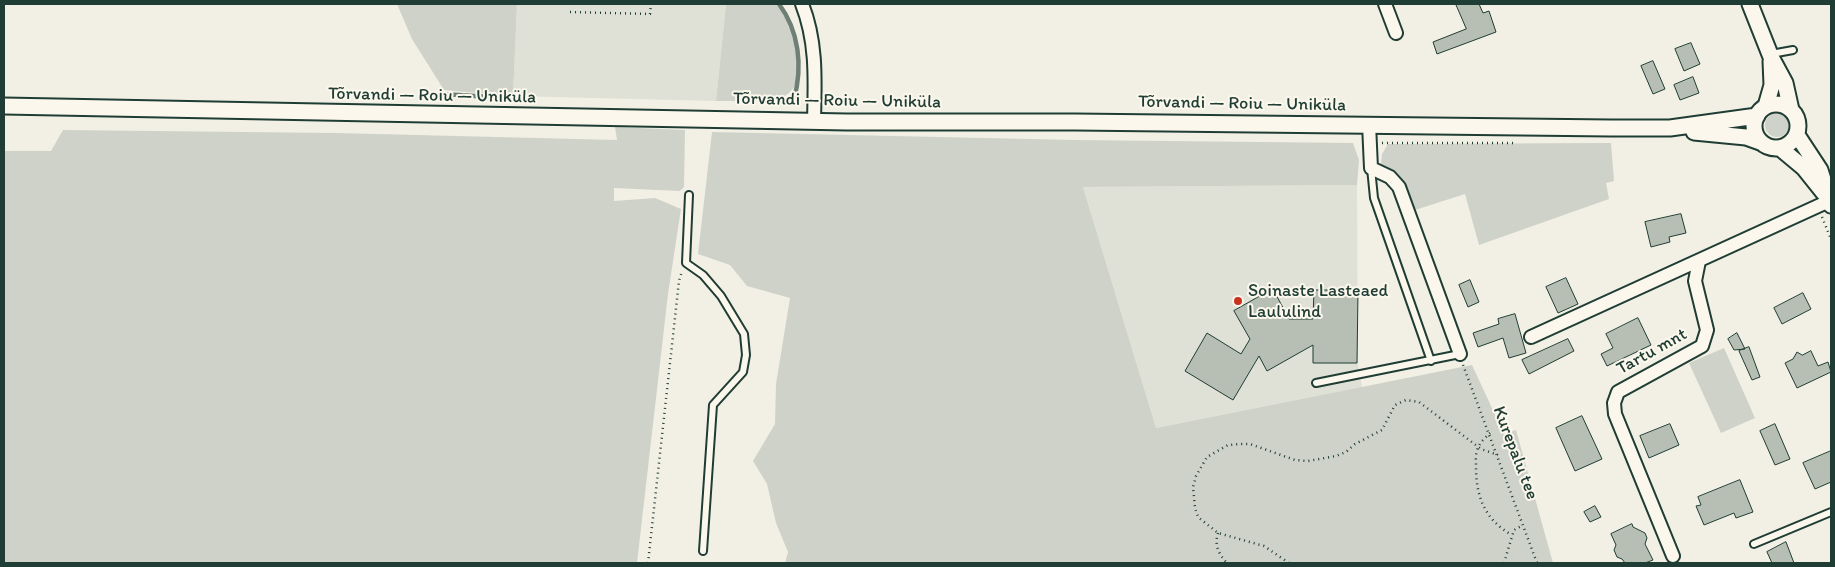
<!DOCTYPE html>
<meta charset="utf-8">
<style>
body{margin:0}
#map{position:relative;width:1835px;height:567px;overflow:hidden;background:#f2f0e5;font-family:Itim,sans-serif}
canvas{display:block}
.frame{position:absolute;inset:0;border:5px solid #1f3d34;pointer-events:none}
</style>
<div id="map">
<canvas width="1835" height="567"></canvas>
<div class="frame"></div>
</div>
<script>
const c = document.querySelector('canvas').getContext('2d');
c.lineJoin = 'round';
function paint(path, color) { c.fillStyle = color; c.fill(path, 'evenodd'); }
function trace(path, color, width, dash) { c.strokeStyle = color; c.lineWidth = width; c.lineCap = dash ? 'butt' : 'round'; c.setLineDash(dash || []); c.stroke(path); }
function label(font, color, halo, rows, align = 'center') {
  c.font = font + ' Itim,sans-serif'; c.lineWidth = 4; c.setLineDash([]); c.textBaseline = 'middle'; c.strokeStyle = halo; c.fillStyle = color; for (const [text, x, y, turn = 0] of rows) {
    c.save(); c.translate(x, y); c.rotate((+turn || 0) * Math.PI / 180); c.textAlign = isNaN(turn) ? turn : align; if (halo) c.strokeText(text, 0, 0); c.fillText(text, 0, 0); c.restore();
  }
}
paint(new Path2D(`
 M517,4H726L716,101L513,96Z
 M1357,185L1358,364L1362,387L1156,428L1083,187Z`), '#e0e1d6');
paint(new Path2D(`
 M397,4H517L513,96L444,90L412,39Z
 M726,4H776C795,24 817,82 781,98C769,103 730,101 716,101Z
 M1765 125a12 12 0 1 1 24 0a12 12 0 1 1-24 0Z
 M615,127L685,130L684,187L680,191L614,188V201L655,198L681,209L668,294L637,563H4V151H51L63,130L336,133L617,140Z
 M712,132L1076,140L1353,143L1359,160L1357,185L1083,187L1156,428L1472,365L1504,434L1516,430L1553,563H785L788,552L776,523L767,484L753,461L775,424L776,384L790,298L747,286L730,265L698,254Z
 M1611,143L1614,181L1606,183L1609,199L1479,245L1465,194L1415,210L1398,176L1381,165L1382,154L1388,144Z
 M1724,348L1755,418L1721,433L1689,363Z`), '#cfd2c8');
trace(new Path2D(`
 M779,4C799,31 803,66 794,99
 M442,94L492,97`), '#6e7f75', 4.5);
const building = new Path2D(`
 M1456,4H1479L1483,13L1489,11L1496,32L1437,54L1433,42L1466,29Z
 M1691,43L1700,64L1684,71L1675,49Z
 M1653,61L1665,89L1653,94L1641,66Z
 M1693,77L1699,93L1680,100L1674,85Z
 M1681,214L1686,233L1669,237L1670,242L1651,247L1645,222Z
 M1566,278L1578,304L1558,313L1546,287Z
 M1470,280L1479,302L1468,307L1459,285Z
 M1273,289L1289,319H1313L1314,290H1358L1357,363H1313V345L1267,371L1259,356L1233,400L1185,371L1207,333L1241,354L1250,339L1234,311Z
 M1803,293L1811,309L1782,324L1774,308Z
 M1515,314L1526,353L1509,358L1503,338L1478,347L1473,333L1499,324L1498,319Z
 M1638,318L1651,345L1607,366L1601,354L1613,348L1606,334Z
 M1737,333L1745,349L1734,350L1728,339Z
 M1568,339L1574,351L1529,374L1522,360Z
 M1749,347L1760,377L1752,380L1739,351Z
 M1811,351L1818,366L1828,362L1831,372L1797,388L1785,363L1793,359L1797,352L1802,355Z
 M1582,416L1602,459L1575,471L1556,428Z
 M1670,424L1679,445L1649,458L1640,436Z
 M1775,424L1790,459L1775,465L1760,431Z
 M1831,451V482L1815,489L1803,463Z
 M1740,480L1753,512L1736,518L1734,513L1704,525L1696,506L1701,505L1698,497Z
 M1595,506L1601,517L1590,522L1584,512Z
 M1632,524L1633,527L1645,533L1647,538L1645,544L1653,560L1645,563H1625L1622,559L1617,557L1614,550L1616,545L1611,534Z
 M1786,542L1794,563H1772L1767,552Z`);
paint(building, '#b7beb3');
trace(building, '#1f3d34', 1);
const service = new Path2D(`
 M1771,54L1793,50
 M1371,168L1374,198L1431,361
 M689,195L686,263L703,275L721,296L744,334L746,355L743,372L713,405L703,551
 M1316,383L1460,354
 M1754,544L1831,512`);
const minor = new Path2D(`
 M802,4C817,42 815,80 814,121
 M1385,4L1396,33
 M1369,124L1371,168L1390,177L1399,187L1460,354
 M1531,337L1829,201
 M1673,556L1615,414L1614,403L1618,392L1702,346L1707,330L1695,281L1699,261`);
const tertiary = new Path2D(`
 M1750,4L1771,57L1785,83L1791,110
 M1754 126a22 22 0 1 1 44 0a22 22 0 1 1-44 0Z
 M4,106L847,122H1075L1611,128H1670L1757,116
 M1766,106L1772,85L1771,61
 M1694,132L1746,137L1760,142
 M1797,135L1820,170L1831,205
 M1780,148L1804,168L1824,193`);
trace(service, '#1f3d34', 10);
trace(minor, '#1f3d34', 16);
trace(tertiary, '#1f3d34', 19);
trace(new Path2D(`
 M570,12L650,14L651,4
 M1382,143H1514
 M1822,217L1831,239
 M1463,365L1537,563
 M1490,433C1486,437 1480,442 1478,448C1475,454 1476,461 1476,467C1476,497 1485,520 1512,535
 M1218,533C1214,546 1219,554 1227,563
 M648,563L679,281L682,271
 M1289,563L1264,546L1218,533L1198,517L1195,508L1193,487L1196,476L1207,457L1228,445L1241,444H1250L1295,460L1308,461L1336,456L1346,452L1355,444L1382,430L1395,405L1406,400L1419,402L1481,449L1498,455
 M1504,563L1514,530L1523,525`), '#1f3d34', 2.5, [1, 4]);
trace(service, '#fbf7ec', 6);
trace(minor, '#fbf7ec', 12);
trace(tertiary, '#fbf7ec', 15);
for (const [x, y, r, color] of [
 [1238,301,5,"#c8321e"]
]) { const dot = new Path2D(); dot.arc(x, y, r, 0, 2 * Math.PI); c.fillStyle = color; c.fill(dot); trace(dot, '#fbf7ec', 2); }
label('18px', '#1f3d34', '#fbf7ec', [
 ["Tõrvandi — Roiu — Uniküla",432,96,1],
 ["Tõrvandi — Roiu — Uniküla",837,101,1],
 ["Tõrvandi — Roiu — Uniküla",1242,104,1],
 ["Tartu mnt",1652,352,-29],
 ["Kurepalu tee",1515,453,69]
]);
label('18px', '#1f3d34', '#fbf7ec', [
 ["Soinaste Lasteaed",1248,291],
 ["Laululind",1248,312]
], 'left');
</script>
